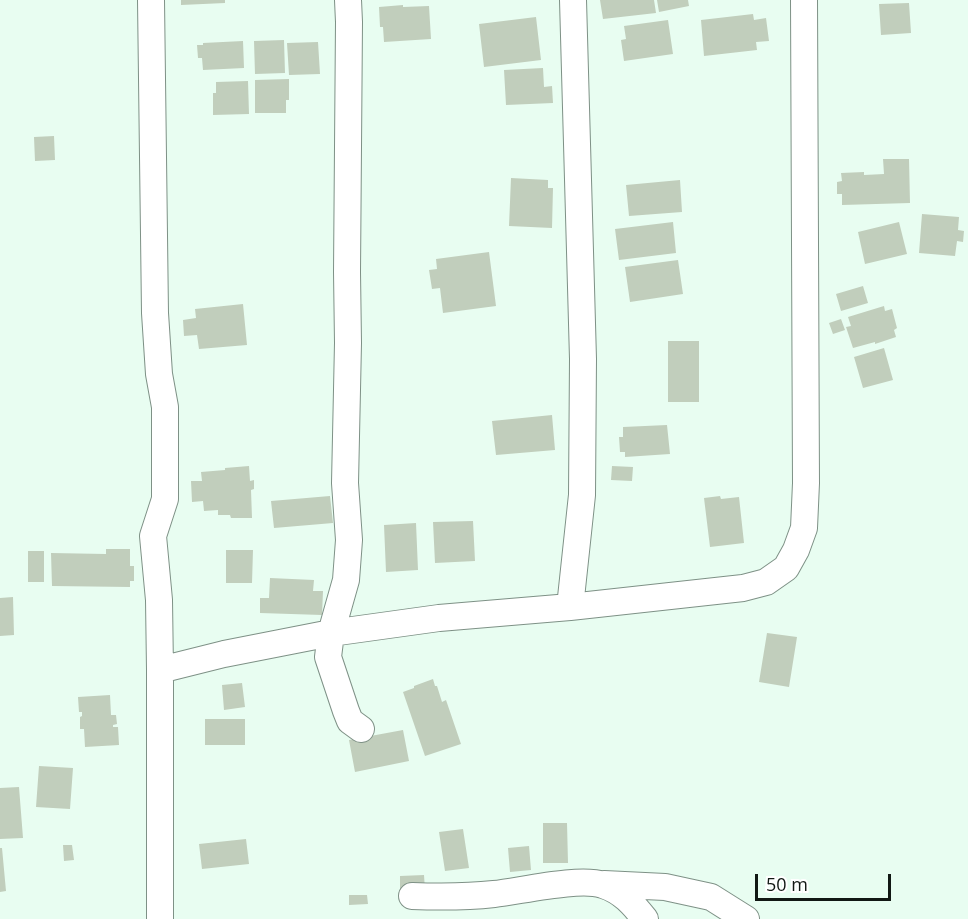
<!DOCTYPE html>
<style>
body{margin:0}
#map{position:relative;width:968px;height:919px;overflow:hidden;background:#e8fdf1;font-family:"Open Sans",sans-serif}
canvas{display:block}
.scale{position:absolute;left:755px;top:874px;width:136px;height:27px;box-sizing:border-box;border:3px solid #111814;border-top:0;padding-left:8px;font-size:18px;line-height:21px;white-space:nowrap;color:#111814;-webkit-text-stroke:4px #fff;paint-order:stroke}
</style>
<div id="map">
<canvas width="968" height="919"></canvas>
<div class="scale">50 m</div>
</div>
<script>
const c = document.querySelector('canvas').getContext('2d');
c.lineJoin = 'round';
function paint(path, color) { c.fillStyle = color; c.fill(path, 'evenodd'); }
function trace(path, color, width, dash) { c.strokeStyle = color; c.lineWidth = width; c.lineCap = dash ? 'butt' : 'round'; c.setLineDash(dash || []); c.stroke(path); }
paint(new Path2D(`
 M181,0H225V3L181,5Z
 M600,0H654L656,13L603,19Z
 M657,0H688L689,6L659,12Z
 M909,3L911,33L881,35L879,4Z
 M403,5V7L429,6L431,39L384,42L383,27H380L379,7Z
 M753,14L754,20L766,18L769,41L756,42L757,50L704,56L701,20Z
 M536,17L541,60L484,67L479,24Z
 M668,20L673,54L624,61L621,40L626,39L624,26Z
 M284,40L285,73L255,74L254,41Z
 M243,41L244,68L203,70L202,58H198L197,45H203V43Z
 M318,42L320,74L289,75L287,43Z
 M543,68L544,87L552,86L553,103L506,105L504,70Z
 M289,79V100H286V113H255V80Z
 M248,81L249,114L213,115V93H216V82Z
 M54,136L55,160L35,161L34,137Z
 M883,159H909L910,203L842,205V194H837V182L842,181L841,173L864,172V175L884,174Z
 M511,178L548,180V188H553L552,228L509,226Z
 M680,180L682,212L629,216L626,185Z
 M922,214L959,217L958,230L964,231L963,242L957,241L955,256L919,253Z
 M673,222L676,253L619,260L615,229Z
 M899,222L907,254L865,264L858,232Z
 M489,252L496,306L443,313L440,288L432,289L429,270L437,269L436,259Z
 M678,260L683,294L630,302L625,267Z
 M863,286L868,303L841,311L836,294Z
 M243,304L247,345L199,349L197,335L184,336L183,320L196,318L195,309Z
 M884,306L885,311L892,309L897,328L894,330L896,337L875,344V342L853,348L846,327L851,326L848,317Z
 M841,319L845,330L833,334L829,323Z
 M668,341H699V402H668Z
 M884,348L893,380L863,388L854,357Z
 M552,415L555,450L496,455L492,421Z
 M667,425L670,454L625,457V452H620L619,437H623V427Z
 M249,466L250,481L254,480V489L251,490L252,518H231L230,515H218V510L204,511L203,501L192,502L191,481H202L201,472L225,470V468Z
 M612,466L633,467L632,481L611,480Z
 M330,496L333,523L274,528L271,501Z
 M720,496L721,499L739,497L744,543L710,547L704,498Z
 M473,521L475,561L435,563L433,522Z
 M416,523L418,570L386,572L384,525Z
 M106,549H130V566H134V581H130V587L52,586L51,553L106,554Z
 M226,550H253L252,583H226Z
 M28,551H44V582H28Z
 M270,578L314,580L313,591H323L322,615L260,613V598H269Z
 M13,597L14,635L0,636V598Z
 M767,633L797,637L789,687L759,682Z
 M433,679L435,686H437L442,702L446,700L461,744L425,756L403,692L414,688V686Z
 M242,683L245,707L224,710L222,685Z
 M110,695L111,715H116L117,724L113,725V727H118L119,745L85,747L84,729H80V717L82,716V712H79L78,697Z
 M205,719H245V745H205Z
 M403,730L409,761L355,772L349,740Z
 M39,766L73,768L70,809L36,807Z
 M19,787L23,838L0,839V788Z
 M543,823H567L568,863H543Z
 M463,829L469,868L445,871L439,832Z
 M246,839L249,864L202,869L199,844Z
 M63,845H72L74,860L64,861Z
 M529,846L531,870L510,872L508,848Z
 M0,848H2L6,891L0,892Z
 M424,875L425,890L400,891V876Z
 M349,895H367L368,904L349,905Z`), '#c1cebc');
const minor = new Path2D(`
 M151,0L155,313L159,374L165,407V499L153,536L159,600L160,670
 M348,0L349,22L347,272L348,343L345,483L349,540L346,580L331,633L328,657L346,711L350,721L361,729
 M570,607L582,495L583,359L573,0
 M604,884L665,887L711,897L746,919
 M412,896C439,897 467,897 494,894C521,891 580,877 603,885C622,891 633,904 645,919
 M160,919V670L224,654L331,633L439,618L570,607L743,588L766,582L786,568L796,550L804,528L806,483L804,0`);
trace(minor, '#7e9186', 28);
trace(minor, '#fff', 26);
</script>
